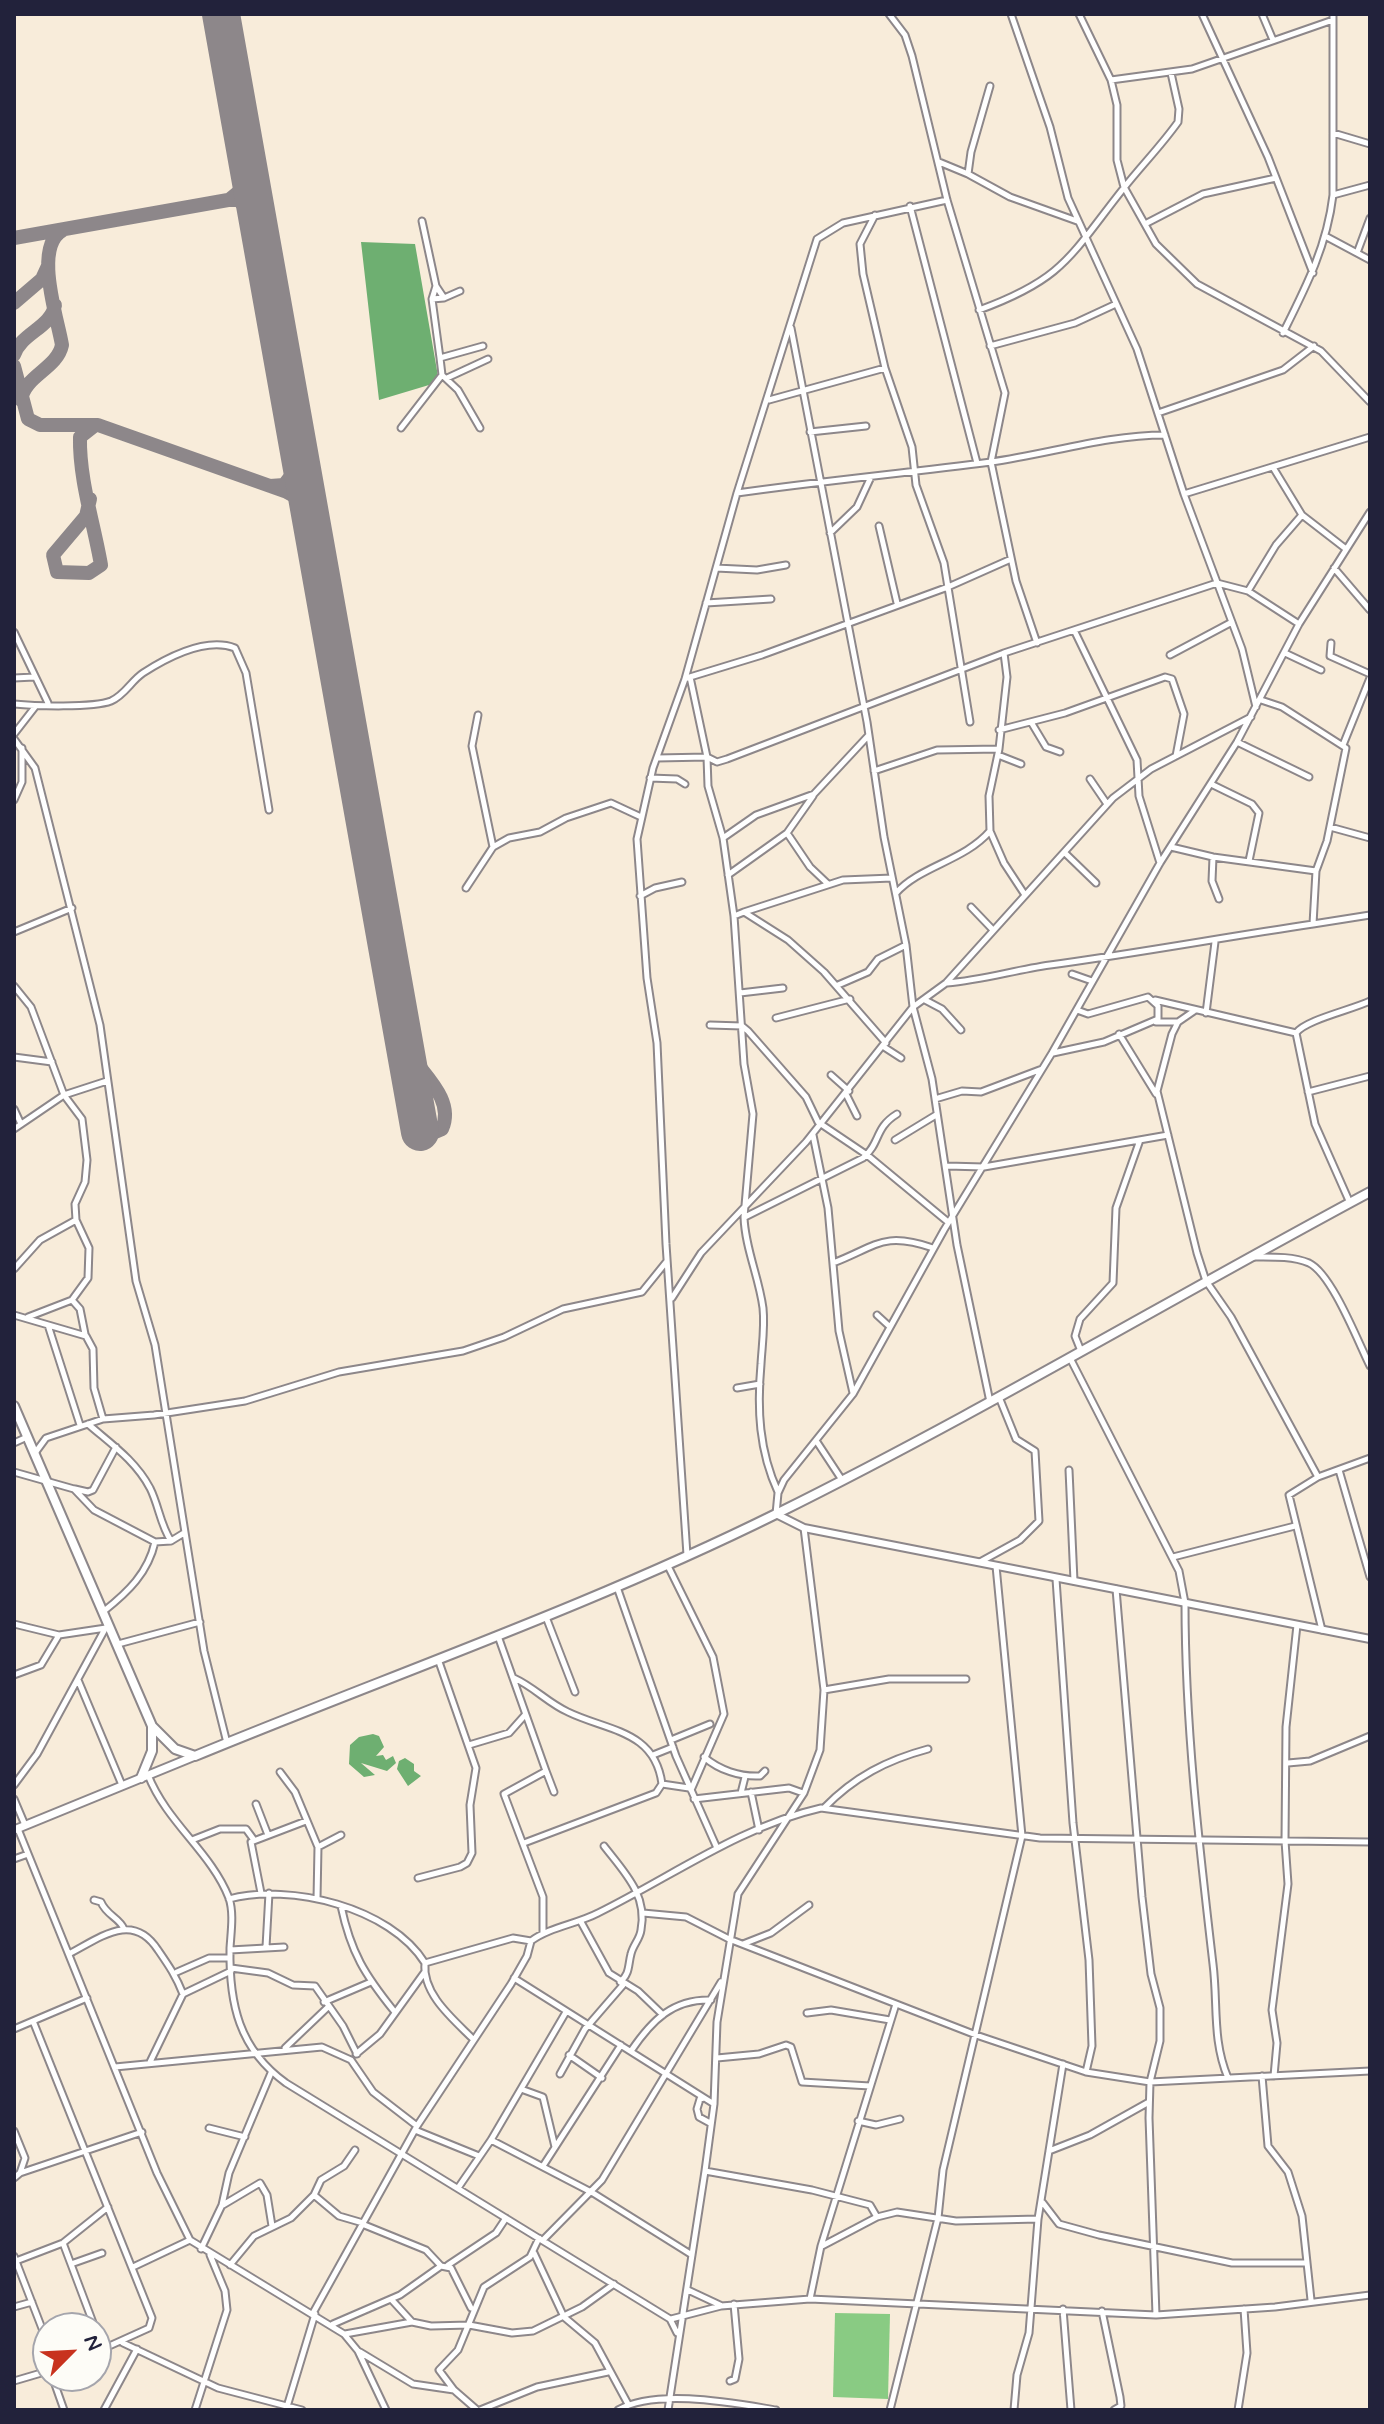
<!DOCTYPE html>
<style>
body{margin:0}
#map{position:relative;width:1384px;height:2424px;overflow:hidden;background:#f8ecda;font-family:Mynerve,sans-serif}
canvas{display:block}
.frame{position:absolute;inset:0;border:16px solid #22223b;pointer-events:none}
.north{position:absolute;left:32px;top:2312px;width:80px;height:80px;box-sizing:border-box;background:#fdfcf7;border:2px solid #a5a5ac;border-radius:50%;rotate:66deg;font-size:22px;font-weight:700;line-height:32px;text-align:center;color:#22223b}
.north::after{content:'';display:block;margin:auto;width:28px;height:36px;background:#c8321e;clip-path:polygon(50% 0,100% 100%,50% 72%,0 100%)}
</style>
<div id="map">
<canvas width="1384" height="2424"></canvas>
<div class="frame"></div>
<div class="north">N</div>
</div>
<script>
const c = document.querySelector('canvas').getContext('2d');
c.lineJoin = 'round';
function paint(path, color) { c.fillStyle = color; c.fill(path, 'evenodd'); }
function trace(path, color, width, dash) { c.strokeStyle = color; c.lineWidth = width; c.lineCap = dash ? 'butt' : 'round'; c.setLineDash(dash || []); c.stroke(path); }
paint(new Path2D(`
 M835,2313L890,2314L888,2399L833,2397Z`), '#89cb83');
paint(new Path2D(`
 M361,242L415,244L439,382L379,400Z
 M373,1734L379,1736L384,1747L376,1756L383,1755L386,1760L393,1756L396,1763L387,1771L361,1763L375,1775L364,1777L349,1764L350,1745L359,1737Z
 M405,1758L414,1764V1771L421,1776L408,1786L397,1769L399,1761Z`), '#6eaf71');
trace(new Path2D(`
 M229,200L246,186L249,170
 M14,238L228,200H238L257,216
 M14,303L42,279L48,266
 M14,355C21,333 51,328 55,305
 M14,366L28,419L40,425H98L287,492L300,499L311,516
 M21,400C25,375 57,369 62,345C57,316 33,246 63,230
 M270,486L284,485L301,463
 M90,499L86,516L53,555L57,572L89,573L101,565C94,524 79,479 80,437L94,426
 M405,1046C418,1071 456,1097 442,1129L428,1135L420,1132`), '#8d878a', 14);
trace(new Path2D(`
 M221,14L420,1132`), '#8d878a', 38);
const minor = new Path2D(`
 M889,14L905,35L912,56L947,200L1005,393L991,462L1016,581L1037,643
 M1011,14L1050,127L1068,198L1137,349L1184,494L1242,649L1256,707
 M1079,14L1111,80L1117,105V160L1124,187L1156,244L1197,284L1321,351L1370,402
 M1202,14L1268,157L1313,273
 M1262,14L1273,40
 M1111,80L1192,69L1333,20
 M1333,133L1370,144
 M939,162L968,174L971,152L990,86
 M968,174L1010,197L1077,221
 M1333,195L1370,185
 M910,206L977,463
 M875,215L860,244L863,274L885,368L912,447L916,485L944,563L970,722
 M422,221L436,286L432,299L440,358
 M1145,224L1203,194L1276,178
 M1327,237L1370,260
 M1357,253L1370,218
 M444,298L460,291
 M432,299L444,298L436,286
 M979,310C1064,279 1070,256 1123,189C1141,166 1161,146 1178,122L1179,109L1171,73
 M791,328L867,722L884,837L906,945L913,1007L932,1079L957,1245L990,1402
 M1283,333C1306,287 1327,246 1333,195V14
 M990,346L1075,323L1116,304
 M442,375L440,358L483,346
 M447,378L488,359
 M769,400L885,368
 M1158,413L1283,370L1314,346
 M401,428L442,375L458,390L480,428
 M810,432L866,426
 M1274,469L1302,515L1346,549
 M737,493C822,481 906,473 991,462C1049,454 1106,435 1165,435
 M1184,494L1370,437
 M879,526L897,603
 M830,533L857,507L870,479
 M716,568L757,570L786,565
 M1334,568L1370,610
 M1248,591L1299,624
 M706,603L771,599
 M1074,630L1137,760L1139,796L1160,863
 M14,632L48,703
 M1331,643L1330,656L1370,674
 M1004,653L1007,677L999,749L989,796L990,831L1004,863L1025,895
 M1285,653L1321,670
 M1170,655L1232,622
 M690,677L762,655L948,587L1011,559
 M14,678L34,677
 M685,679L690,677L707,757L717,762L727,759L1004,653L1217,583L1248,591L1276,545L1302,515
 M14,704C34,706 93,708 111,701C125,695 131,681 143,673C168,657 206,637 235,648L246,673L269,810
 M478,715L472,746L493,847
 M1031,722L1046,747L1060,752
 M999,730L1065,713L1165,677L1172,679L1184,714L1176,756
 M14,734L35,707
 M14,739L35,768L100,1025L136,1281L155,1345L204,1651L227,1743
 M1237,742L1309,777
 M1343,745L1370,678
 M998,755L1021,764
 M657,758L707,757L708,786L723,838L734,916L744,1064L753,1114L744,1217C745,1248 759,1277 763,1308C765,1327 762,1346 761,1364C757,1409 759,1451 778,1492
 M874,771L937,750L999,749
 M650,778L677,779L685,784
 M1090,779L1107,804
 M1211,784L1252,804L1259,813L1249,861
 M14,800L22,782V748
 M1330,827L1370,838
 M787,833L810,867L828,884
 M723,838L756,815L814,794L868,736
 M1171,847L1213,857L1316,871L1327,841L1346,748L1282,707L1261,700
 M1065,853L1096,883
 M1213,857L1212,881L1219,899
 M728,875L787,833L813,796
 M466,888L493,847L509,838L540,832L566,818L611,803L641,817
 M896,893C920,866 964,861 990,831
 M640,896L655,888L682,882
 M971,907L993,930
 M744,912L843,880L892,878
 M734,916L744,912L788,940L824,972L886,1043
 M1313,924L1370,915
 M14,932L72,908
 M1072,974L1092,981
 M947,983C982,980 1015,970 1050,965C1138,953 1225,937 1313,924L1316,871
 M838,985L868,972L878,959L906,945
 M14,986L31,1007L64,1095L82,1119L87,1160L85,1182L75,1204L76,1220L89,1248L88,1278L72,1300L28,1317
 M740,993L783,988
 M925,1000L942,1009L961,1030
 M1155,1000L1296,1033
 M1194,1011L1178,1022L1172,1034L1157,1091L1197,1253L1206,1281L1231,1317L1318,1477
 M1206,1013L1215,942
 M776,1018L850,999
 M1156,1022H1178
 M710,1025L742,1026L748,1031L806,1097L818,1122L867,1155L948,1222
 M1296,1033L1315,1124L1350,1203
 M1296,1033C1305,1020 1351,1010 1370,1001
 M1119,1034L1156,1094
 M884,1047L901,1058
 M1053,1053L1104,1042L1158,1019V1006L1148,997L1088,1014L1077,1010
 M14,1057L52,1062
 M831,1075L849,1091
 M1308,1092L1370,1076
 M846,1094L857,1116
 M935,1099L962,1091L981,1092L1042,1069
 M14,1109L21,1124
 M14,1129L64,1095L107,1081
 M813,1135L828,1208L839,1331L853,1393
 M895,1140L936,1115
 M947,1166L984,1167L1168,1135
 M745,1217L863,1158C881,1143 874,1128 897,1114
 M1253,1257C1271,1257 1292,1256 1309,1263C1332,1274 1358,1342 1370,1366
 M833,1263C877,1246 883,1231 933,1248
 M14,1269L40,1240L76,1220
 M672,1298L701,1253L806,1142L913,1007L946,983L1113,798L1151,769L1251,717
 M72,1300L80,1309L85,1334
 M14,1315L86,1336L93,1349L94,1388L103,1419
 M877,1315L889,1326
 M48,1325L80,1425
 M1081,1351L1075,1336L1080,1319L1113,1283L1116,1208L1140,1140
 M1070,1358L1179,1571L1185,1603C1185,1724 1199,1844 1213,1964C1218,2004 1212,2040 1228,2078
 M737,1388L760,1384
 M88,1424C111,1444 135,1460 150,1488C159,1506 160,1524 171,1541
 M817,1442L842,1480
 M14,1443L27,1437
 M35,1453L46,1438L103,1419L154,1415L245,1401L339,1372L463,1351L504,1337L563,1309L642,1292L667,1261
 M1069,1470L1074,1581
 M1339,1470L1370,1577
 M14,1472L74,1489L94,1510L155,1542L171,1541L184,1533
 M75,1489L88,1492L93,1490L116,1447
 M776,1514L778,1493L784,1480L853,1394L944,1230L1052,1053L1160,863L1237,742L1299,624L1370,512
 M687,1555L666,1244L657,1043L647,978L637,839L653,768L685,679L737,493L817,239L843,223L947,200
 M1173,1557L1295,1526
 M980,1562L1020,1540L1039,1521L1035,1451L1016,1439L999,1397
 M667,1564L713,1657L724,1714L691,1790
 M1056,1579L1073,1823L1089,1960L1092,2046L1086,2072
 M617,1587L676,1756L717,1848
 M1116,1589L1142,1897L1151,1974L1160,2008V2041L1150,2082L1149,2118L1156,2315
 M104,1611C128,1592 148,1573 155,1542
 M546,1617L575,1692
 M14,1624L59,1635
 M1322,1630L1289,1495L1318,1477L1370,1458
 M498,1636L546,1771L504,1794L543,1897V1932
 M118,1644L200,1622
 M14,1675L41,1665L59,1635L106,1628
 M514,1678C534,1687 548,1703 568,1712C607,1731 655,1730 662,1784L689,1788
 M78,1680L122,1785
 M824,1690L889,1679H966
 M671,1740L710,1724
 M469,1745L509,1733L525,1715
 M653,1755L673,1747
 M704,1757C719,1770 740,1777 760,1776L765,1771
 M1288,1763L1310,1761L1370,1736
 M546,1771L554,1792
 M280,1772L295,1792L318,1847L317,1899
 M148,1775C167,1823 211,1852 229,1898C234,1913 231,1932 230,1948C229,2004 239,2049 286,2083L670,2319L677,2333
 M14,1785L37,1754L105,1629
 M751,1792L759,1830
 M741,1793L745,1777
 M14,1799L25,1825
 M694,1799L789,1788L803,1793
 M256,1804L268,1835
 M824,1808C854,1777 887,1760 928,1749
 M18,1829L157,2173L190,2240L344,2334L358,2351L386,2410
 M192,1840L220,1829H246L254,1840
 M524,1843L656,1793L662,1784
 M604,1846C624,1872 648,1895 641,1930C640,1939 633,1945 631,1954C628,1965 630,1974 620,1982
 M318,1847L341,1835
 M14,1859L28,1854
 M418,1878L460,1867L467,1863L472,1853L470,1805L476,1768L438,1659
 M261,1893L251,1842L306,1821
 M229,1899C290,1883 390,1907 425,1963L513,1938L531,1941C550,1927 577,1924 598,1913C671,1877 741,1826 821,1808L1040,1838L1370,1842
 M94,1900L101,1902C106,1915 120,1918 124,1929
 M341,1906C351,1953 365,1975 394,2011
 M643,1913L686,1917L729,1939L976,2035L1086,2072L1150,2082L1370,2071
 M581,1922L609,1973L638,1991L663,2015
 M743,1944L771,1933L809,1905
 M266,1947L269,1893
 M230,1950L284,1947
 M69,1954C101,1937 133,1911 158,1950C169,1966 176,1976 183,1994
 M425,1963C422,1994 453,2019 473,2039
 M231,1968L268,1973L293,1985L315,1986L343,2026L357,2054
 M177,1972L209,1958H230
 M514,1978L714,2104
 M324,2002L371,1982
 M807,2013L831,2010L890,2020
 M33,2021L152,2318L149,2328L96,2352
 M14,2029L87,1998
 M285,2048L328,2007
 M631,2051C652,2020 673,1999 711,2000
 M356,2054L380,2034L424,1973
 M569,2055L602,2078
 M717,2058L759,2054L786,2045L791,2047L802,2082L870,2086
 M150,2062L183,1994L231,1971
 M115,2067L322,2047L351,2060L373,2092L417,2126
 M560,2074L585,2029L623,1985
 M1262,2076L1268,2146L1288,2172L1302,2216L1311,2300
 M1274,2076L1277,2043L1272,2010L1288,1884L1285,1841L1286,1727L1297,1625
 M521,2089L543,2097L555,2147
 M704,2098L700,2099L697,2109L699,2117L710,2123
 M858,2121L876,2125L900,2119
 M209,2128L245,2137
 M415,2130L479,2156
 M14,2131L25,2158L20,2173
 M491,2140L593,2193L692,2255
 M1049,2151L1090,2135L1149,2102
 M543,2166L621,2045
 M705,2171L812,2190L870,2205L877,2217
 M14,2178L20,2173L142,2132
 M458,2188L491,2140L566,2012
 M314,2195L339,2216L363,2223
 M1043,2203L1059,2224L1099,2235L1232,2263H1305
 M223,2205L260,2183L267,2195L272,2226
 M362,2224L426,2250L441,2266L451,2268L471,2308
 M543,2240L602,2180L721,1982
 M63,2243L95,2328
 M822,2246L877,2217L897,2212L956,2221L1038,2219
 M201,2249L222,2205L229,2173L271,2073
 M534,2253L564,2317L595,2343L628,2404
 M14,2256L48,2344
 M16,2261L63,2243L108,2207
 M71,2264L102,2253
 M230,2265L254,2236L291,2218L314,2195L321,2180L344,2166L355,2150
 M448,2265L496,2233L506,2218
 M133,2267L190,2240
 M688,2290L720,2305
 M391,2299L412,2322
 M810,2299L821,2246L896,2004
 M14,2307L32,2302
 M1063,2309L1071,2410
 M1102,2311L1120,2397L1121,2406L1114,2410
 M313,2313L417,2126L511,1984L527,1956L531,1941
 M671,2319L721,2306L810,2299L1156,2315L1275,2307L1370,2295
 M333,2324L400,2295L441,2266
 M96,2330L103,2349
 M345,2334L412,2322L431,2326L469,2325L512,2333L533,2331L582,2307L614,2284
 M123,2343L218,2388L302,2410
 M360,2352L413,2384L454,2390L477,2410
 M52,2376L64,2410
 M14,2381L48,2371
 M730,2381L735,2379L739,2359L734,2304
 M454,2390L439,2370L458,2350L484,2287L530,2257L539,2238
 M104,2410L137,2349
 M195,2410L227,2310L225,2291L210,2255
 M286,2410L315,2314
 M480,2410L537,2387L608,2372
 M618,2410C657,2388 733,2403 776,2410
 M668,2410L705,2171L714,2104L717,2022L738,1894L804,1793L820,1750L824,1690L804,1528
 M890,2410L938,2218L943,2170L1022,1836L996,1566
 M1014,2410L1017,2375L1029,2333L1038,2219L1063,2064
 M1238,2410L1247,2353L1244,2309`);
const tertiary = new Path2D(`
 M776,1514L804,1528L1370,1639`);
const secondary = new Path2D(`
 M14,1830L195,1756`);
const primary = new Path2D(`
 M14,1406L152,1726V1751L141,1778
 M152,1726L175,1749L195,1756C389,1676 588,1607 776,1514C978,1414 1172,1298 1370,1192`);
trace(minor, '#8d878a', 9);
trace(tertiary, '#8d878a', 10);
trace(secondary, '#8d878a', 11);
trace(primary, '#8d878a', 12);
trace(minor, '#fff', 5);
trace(tertiary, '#fff', 6);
trace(secondary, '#fff', 7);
trace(primary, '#fff', 8);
</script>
